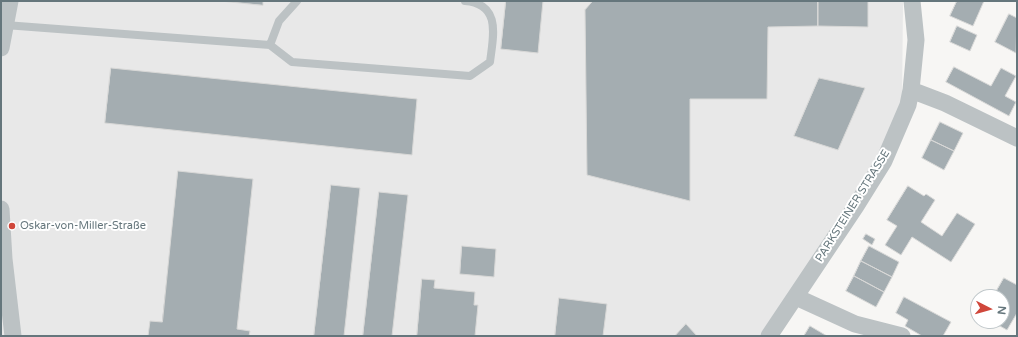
<!DOCTYPE html>
<meta charset="utf-8">
<style>
body{margin:0}
#map{position:relative;width:1018px;height:337px;overflow:hidden;background:#f7f6f4;font-family:"Varela Round",sans-serif}
canvas{display:block}
.frame{position:absolute;inset:0;border:2px solid #65767c;pointer-events:none}
.north{position:absolute;left:970px;top:289px;width:40px;height:40px;box-sizing:border-box;background:#fff;border:1px solid #c1c8cb;border-radius:50%;rotate:96deg;font-size:11px;font-weight:700;line-height:16px;text-align:center;color:#65767c}
.north::after{content:'';display:block;margin:auto;width:14px;height:18px;background:#d0473b;clip-path:polygon(50% 0,100% 100%,50% 72%,0 100%)}
</style>
<div id="map">
<canvas width="1018" height="337"></canvas>
<div class="frame"></div>
<div class="north">N</div>
</div>
<script>
const c = document.querySelector('canvas').getContext('2d');
c.lineJoin = 'round';
function paint(path, color) { c.fillStyle = color; c.fill(path, 'evenodd'); }
function trace(path, color, width, dash) { c.strokeStyle = color; c.lineWidth = width; c.lineCap = dash ? 'butt' : 'round'; c.setLineDash(dash || []); c.stroke(path); }
function label(font, color, halo, rows, align = 'center') {
  c.font = font + ' "Varela Round",sans-serif'; c.lineWidth = 4; c.setLineDash([]); c.textBaseline = 'middle'; c.strokeStyle = halo; c.fillStyle = color; for (const [text, x, y, turn = 0] of rows) {
    c.save(); c.translate(x, y); c.rotate((+turn || 0) * Math.PI / 180); c.textAlign = isNaN(turn) ? turn : align; if (halo) c.strokeText(text, 0, 0); c.fillText(text, 0, 0); c.restore();
  }
}
paint(new Path2D(`
 M1,1H903L902,104L879,167L765,336H1Z`), '#e8e8e8');
const building = new Path2D(`
 M221,1H263V5Z
 M506,1H543L538,53L501,49Z
 M593,1H818V26L768,27L767,99H690V201L587,175L585,10Z
 M818,1H868V27L818,26Z
 M957,1H984L973,26L950,16Z
 M1009,14L1017,18L1016,53L995,42Z
 M957,26L977,35L970,51L950,42Z
 M954,67L991,86L1001,68L1016,76L1005,96L1016,102L1009,116L946,82Z
 M111,68L417,99L412,155L105,123Z
 M819,78L865,88L838,150L794,136Z
 M940,122L963,133L954,151L931,140Z
 M931,140L954,151L944,170L922,158Z
 M178,171L253,179L237,329L250,331L249,336H148L150,321L162,322Z
 M331,185L360,188L344,336H314Z
 M908,186L924,196L926,194L935,200L921,222L942,236L957,213L975,224L951,262L912,237L901,255L885,245L897,226L887,220Z
 M379,192L408,195L392,336H363Z
 M866,234L875,239L872,245L863,239Z
 M462,246L496,249L494,277L460,274Z
 M869,246L899,262L892,277L861,261Z
 M861,261L892,277L884,292L854,276Z
 M854,276L884,292L876,307L846,291Z
 M1004,278L1017,285V313L1007,330L991,321H1002V297H993Z
 M422,279L435,280L434,288L475,292L474,305H478L475,336H417Z
 M904,297L951,322L943,336H922L905,326L908,320L896,313Z
 M559,298L607,304L603,336H555Z
 M686,324L697,336H675Z
 M810,326L827,336H804Z`);
paint(building, '#a4adb1');
trace(building, '#d8d8d7', 1);
trace(new Path2D(`
 M5,25L270,45L292,62L470,76L490,62C493,37 502,4 465,1
 M270,45L279,21L297,1`), '#bcc2c4', 8);
trace(new Path2D(`
 M1,48L10,1
 M911,90L945,103L1017,138
 M1,209L4,259L13,336
 M796,297L855,324L902,336
 M769,336L856,206L884,161L908,105L911,90L916,40L912,1`), '#bcc2c4', 17);
for (const [x, y, r, color] of [
 [12,226,4,"#d0473b"]
]) { const dot = new Path2D(); dot.arc(x, y, r, 0, 2 * Math.PI); c.fillStyle = color; c.fill(dot); trace(dot, '#fff', 1.5); }
label('11px', '#65767c', '#fff', [
 ["PARKSTEINER STRASSE",853,206,-58]
]);
label('11px', '#65767c', '#fff', [
 ["Oskar-von-Miller-Straße",20,226]
], 'left');
</script>
